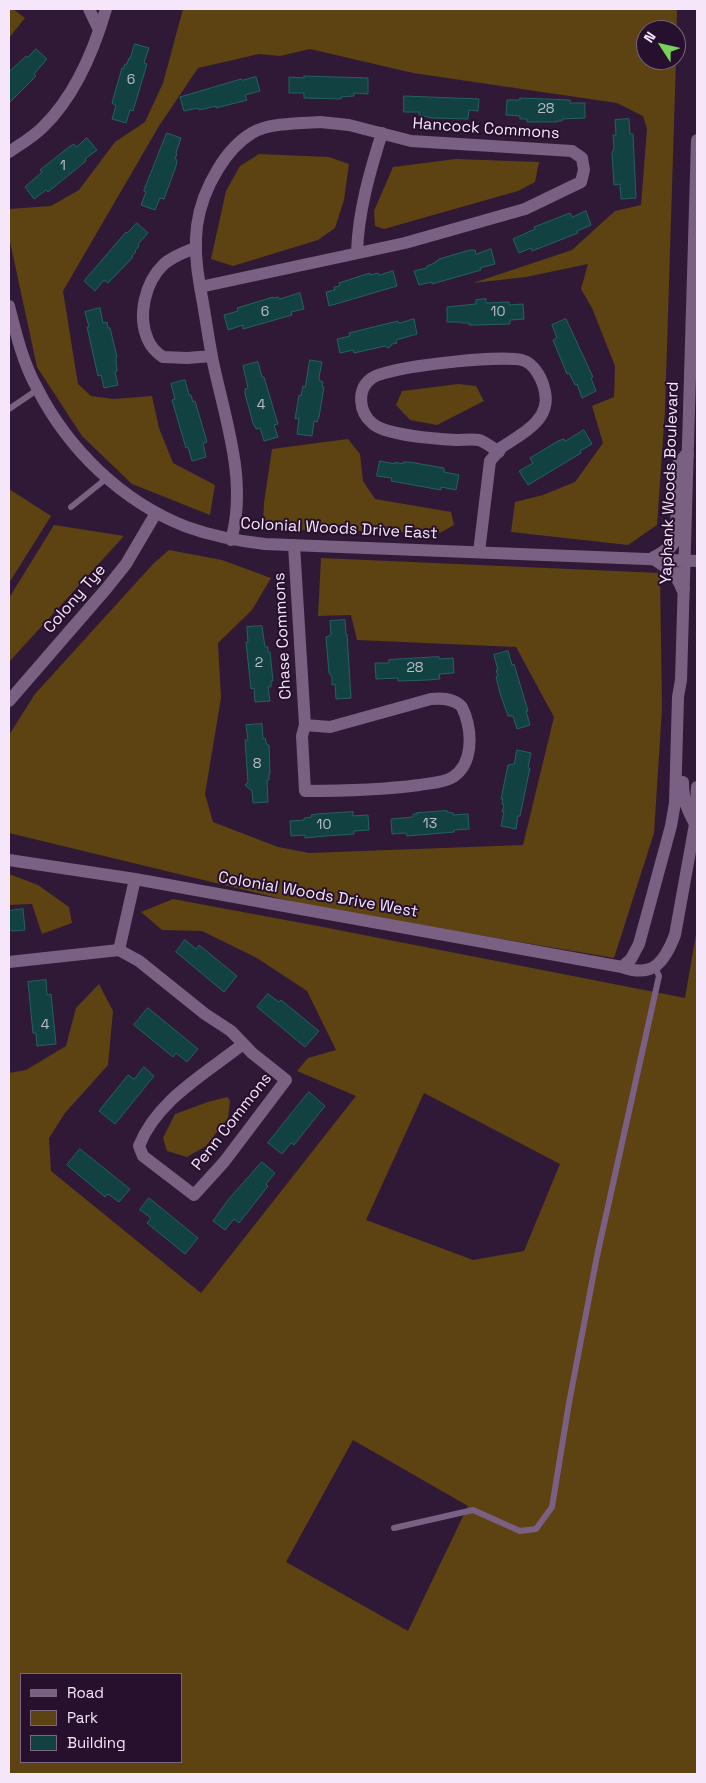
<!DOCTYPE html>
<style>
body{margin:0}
#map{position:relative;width:706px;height:1783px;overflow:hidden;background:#301937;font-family:"Space Grotesk",sans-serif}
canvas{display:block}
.frame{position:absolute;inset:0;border:10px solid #f5e6f9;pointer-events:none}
.legend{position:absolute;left:20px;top:1673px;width:162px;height:90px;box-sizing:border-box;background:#26102d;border:1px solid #79667f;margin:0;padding:6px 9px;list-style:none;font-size:15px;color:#f5e6f9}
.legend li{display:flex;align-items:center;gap:10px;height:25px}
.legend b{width:25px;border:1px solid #79667f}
.north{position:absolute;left:636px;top:20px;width:50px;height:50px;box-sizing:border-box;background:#26102d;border:1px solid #79667f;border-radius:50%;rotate:305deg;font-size:14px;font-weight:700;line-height:20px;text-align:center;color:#f5e6f9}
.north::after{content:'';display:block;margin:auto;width:18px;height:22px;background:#77d259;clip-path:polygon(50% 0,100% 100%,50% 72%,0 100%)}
</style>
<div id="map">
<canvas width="706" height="1783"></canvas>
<div class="frame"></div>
<ul class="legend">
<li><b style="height:6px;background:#7a6082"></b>Road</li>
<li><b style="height:14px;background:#5d4212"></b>Park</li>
<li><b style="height:14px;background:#124142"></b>Building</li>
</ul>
<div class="north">N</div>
</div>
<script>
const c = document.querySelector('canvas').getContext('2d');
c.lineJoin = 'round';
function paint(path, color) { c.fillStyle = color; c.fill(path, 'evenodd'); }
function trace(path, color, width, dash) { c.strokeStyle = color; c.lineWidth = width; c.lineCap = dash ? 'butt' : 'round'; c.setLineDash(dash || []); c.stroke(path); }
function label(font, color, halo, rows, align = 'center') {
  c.font = font + ' "Space Grotesk",sans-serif'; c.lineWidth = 4; c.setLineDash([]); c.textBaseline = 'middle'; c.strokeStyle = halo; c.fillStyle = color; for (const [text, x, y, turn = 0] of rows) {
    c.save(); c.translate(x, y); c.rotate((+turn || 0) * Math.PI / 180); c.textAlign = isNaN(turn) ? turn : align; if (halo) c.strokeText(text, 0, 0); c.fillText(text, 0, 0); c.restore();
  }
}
paint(new Path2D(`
 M9,9H13L25,18L9,38Z
 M183,9H677L676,55V30H646V60H676L665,410L657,525L628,545L511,532L515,502L543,495L575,482L603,443L592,406L614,397L615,366L592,308L581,289L588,264L526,277L473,283L572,250L615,211L641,205L647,129L643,116L617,103L413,73L310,49L280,56L259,54L198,68L159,126L63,291L78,384L91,396L114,399L152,396L159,428L173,463L215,485L210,515L132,484L82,436L37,367L9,237V209L51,206L79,190L115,142L145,122L163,83Z
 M259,154L329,157L349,164L344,200L335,228L318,240L233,266L211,259L226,191L240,166Z
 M456,159L539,162L535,182L518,191L384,229L375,226L374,211L393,167Z
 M458,384L476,386L484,401L437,425L410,420L396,405L402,391Z
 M348,439L360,454L363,481L375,499L451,512L454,525L440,533L275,529L263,526L264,503L272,449Z
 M9,489L51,516L9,583Z
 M54,525L124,536L9,662V598Z
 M169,550L222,560L271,578L252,610L218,643L221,698L205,794L213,822L278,847L309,853L523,845L554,717L516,647L357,640L351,615L318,616L321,558L660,573L662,709L654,833L614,958L319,908L9,833V735L35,694L154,563Z
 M9,874L38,885L69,907L72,923L42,934L32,904L9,905Z
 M173,899L323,927L685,998L697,928V1774H9V1073L26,1070L66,1046L76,1008L99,984L113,1011L108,1065L65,1113L49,1138L51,1171L201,1293L356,1096L297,1071L308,1058L336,1050L307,991L257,958L202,931L162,930L141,912ZM424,1093L560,1164L524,1251L473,1260L366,1220ZM353,1440L468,1506L408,1631L286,1562ZM21,1674H181V1762H21Z
 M227,1097L230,1100L228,1118L206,1146L187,1157L167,1151L163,1138L175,1114L208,1102Z`), '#5d4212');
const building = new Path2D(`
 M135,44L149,48L144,63L147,64L133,111L130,110L126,123L112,119L116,106L112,103L122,68L123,69L125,64H127L129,58H130Z
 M36,49L47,59L34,74L36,76L9,103V72L26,56L28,57Z
 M304,76L368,78V94L354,93V96L341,97V99L304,98V93H289V77L304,78Z
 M256,77L260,91L245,95L247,100L216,108V106L199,110L198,108L184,111L180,97L241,79L242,80Z
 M404,96L479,99L478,111L469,110L468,119L432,118L419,115V112H404Z
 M520,98L570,100V103H585V118L562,119V121H557V122H527V119H520V116L506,115L507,100H520Z
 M629,119L630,134H633L636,198L621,199L620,184L614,185L612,153L614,148L613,135H616L615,120Z
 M167,133L181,138L176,153L177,154L175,159L177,160L176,166L164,199L160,198L155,210L141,205L146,192L144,191Z
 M87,138L97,150L85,159L86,161L48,192L46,190L34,199L25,187L42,172L40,170L69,147L74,144L76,147Z
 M586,211L591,225L577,231L578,233L532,251L531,248L519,253L513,239L535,229L534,227L570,213L572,217Z
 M137,223L148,233L138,244L139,246L135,251L136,252L132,256L133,257L108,283L104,280L95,291L84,281L126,232L127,233Z
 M491,249L495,264L480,268L481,270L432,284V282L419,285L414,271L427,268V266L435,263V262L439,260V259L470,250H475L476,254Z
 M393,271L397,286L329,306L326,292L335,290L334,287L340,286L339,283L370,273V275L378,273L379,275Z
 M300,293L304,309L291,312L292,315L243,329V325L228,330L224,315L238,311L237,308L273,297V298L278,297L279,299Z
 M486,299V303L509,302V305L523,304L524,319L510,320V324L474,325H469V323H461V322H447V307L476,304V300Z
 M100,308L103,323L107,322L108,328H110L117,357L116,358L117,371L115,372L118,385L104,388L101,375L98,376L87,327H89L85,312Z
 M414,319L417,334L396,340L397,343L392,344L389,348L385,346L354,353L353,350L340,353L337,339L350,336L349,333L398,321L399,323Z
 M566,319L593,377L591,378L596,391L582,398L577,384L575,385L569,373L567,374L553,340L557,338L552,325Z
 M310,360L322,362L319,377L320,381L323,382L322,387H324L319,417L317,422L314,421L312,436L297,434L299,418L295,419L299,395L301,396L303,386L305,387Z
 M258,362L262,377H264L278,424L274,425L278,437L264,441L260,428L256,429L253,423L245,394V389L248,388L243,366Z
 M185,380L189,395H191L193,402L195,401L207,442L203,443L206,457L192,461L188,447L186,448L172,400L175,399L171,384Z
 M584,430L592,444L580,451L581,453L528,485L519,471L533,463L530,458L558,441L564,439L565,441Z
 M380,461L395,464V462L403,464V462H409L444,468V472L459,475L456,490L441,487V490L391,481L392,478L377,476Z
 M345,620L346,634H347L351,698L336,699L335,684L332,685V677L329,673L326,637L331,635L330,621Z
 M262,626L265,647H268V652H270L273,681H271V687H268L270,701L255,702L254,688L251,689L246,642H248L247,627Z
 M508,651L512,665L514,664L528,711H526L530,725L517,729L513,716H508L500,693L496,677L498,676L496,670H498L494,655Z
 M439,657V659L453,658L454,673L439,674L440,679L428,680L398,681V678L376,679L375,663H389V660Z
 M262,724L263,739L265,738L267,745H269L270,774H269V780H267L268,802L253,803L252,791L245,785L248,782L245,740H248L246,725Z
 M517,750L531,753L528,768H530L520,816H518L516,829L501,826L504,812H502L504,805L502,804L503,799H501L508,765L514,764Z
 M447,811V812L453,813V815L468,814L469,829L454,830V832L407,836L406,833L392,834L391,819L413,817V814H418L417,813Z
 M353,812V816L368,815L369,830L354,831V834L325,836L305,838V835L291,836L290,821L304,820V818L312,817L311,815L317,814Z
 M23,909L25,930L12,931L11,930H9V911Z
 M185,940L196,949L199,945L237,976L224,992L176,952Z
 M46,980L47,995L51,994L56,1044L37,1046L36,1033H33L28,982Z
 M268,994L279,1002L281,1000L319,1031L305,1047L257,1007Z
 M148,1008L198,1049L187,1062L176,1053L173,1057L134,1025Z
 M144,1067L154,1076L115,1124L99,1111L128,1075L134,1079Z
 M309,1092L325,1106L294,1145L291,1143L282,1154L268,1143Z
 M80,1149L130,1189L119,1202L108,1194L105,1197L67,1165Z
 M262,1162L275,1173L266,1184L268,1186L239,1223L234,1219L225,1230L213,1221L228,1200Z
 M149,1198L198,1238L185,1254L147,1223L151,1218L140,1210Z`);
paint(building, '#124142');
trace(building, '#256163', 1);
trace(new Path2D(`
 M9,409L37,390
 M71,507L107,478
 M394,1528L473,1510L520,1531L536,1529L552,1507L569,1403L597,1256L659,976L655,967`), '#7a6082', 6);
trace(new Path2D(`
 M89,9L99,30
 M320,122L349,125L411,141L572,151L582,158L584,170L581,182L525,209L405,243L200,287C192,242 194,208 218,169C227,154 237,142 252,133C267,123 302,123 320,122Z
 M9,152C21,144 33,137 43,127C75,96 94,50 106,9
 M195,248C185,252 173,256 164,264C145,282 137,316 148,340C151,347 157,353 163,357L187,358L212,356
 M357,253C358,212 370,171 382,133
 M200,287C205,312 208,337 213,362C225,419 248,482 231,540
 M9,306C16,334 23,363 37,388C68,449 122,502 187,527C212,536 238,541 265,544L697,561
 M294,545L305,725L302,736L305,791C344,791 381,790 419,785C429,783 444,783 453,777C473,764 472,734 465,714C463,711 463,707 460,705C451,698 441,698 431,699L330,727L305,725
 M479,552L490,461L502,447C522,434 551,420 545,392C543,381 535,363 522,360C500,355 390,366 372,378C356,389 359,412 372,423C384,435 438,439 456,440C463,440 472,439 479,440C485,442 493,448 499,452
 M9,701L106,589L126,564L156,513
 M683,782C683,799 687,810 695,824
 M9,860L135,879L622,967C653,978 664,963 675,935L695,824L697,787
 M119,950L139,961L205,1014L231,1031L252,1053L286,1080L224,1162L194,1195L143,1156L139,1146C157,1100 205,1074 243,1044
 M119,950L135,879
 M9,962L119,950
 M622,967L631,959L639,944L671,826L675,803L678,697L681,680L697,140`), '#7a6082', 12);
trace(new Path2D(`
 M683,589C677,572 668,568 654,558C666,552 672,547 677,534L679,464L687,455`), '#7a6082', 14);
label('14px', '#bcbdcb', null, [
 ["6",131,80],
 ["28",546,109],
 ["1",63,166],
 ["6",265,312],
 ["10",498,312],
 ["4",261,405],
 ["2",259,663],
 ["28",415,668],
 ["8",257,764],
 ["13",430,824],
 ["10",324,825],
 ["4",45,1025]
]);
label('16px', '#f5e6f9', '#26102d', [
 ["Hancock Commons",486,129,4],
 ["Yaphank Woods Boulevard",670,483,-88],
 ["Colonial Woods Drive East",339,529,3],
 ["Colony Tye",75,599,-49],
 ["Chase Commons",283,636,-93],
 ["Colonial Woods Drive West",318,895,10],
 ["Penn Commons",232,1122,-52]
]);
</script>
